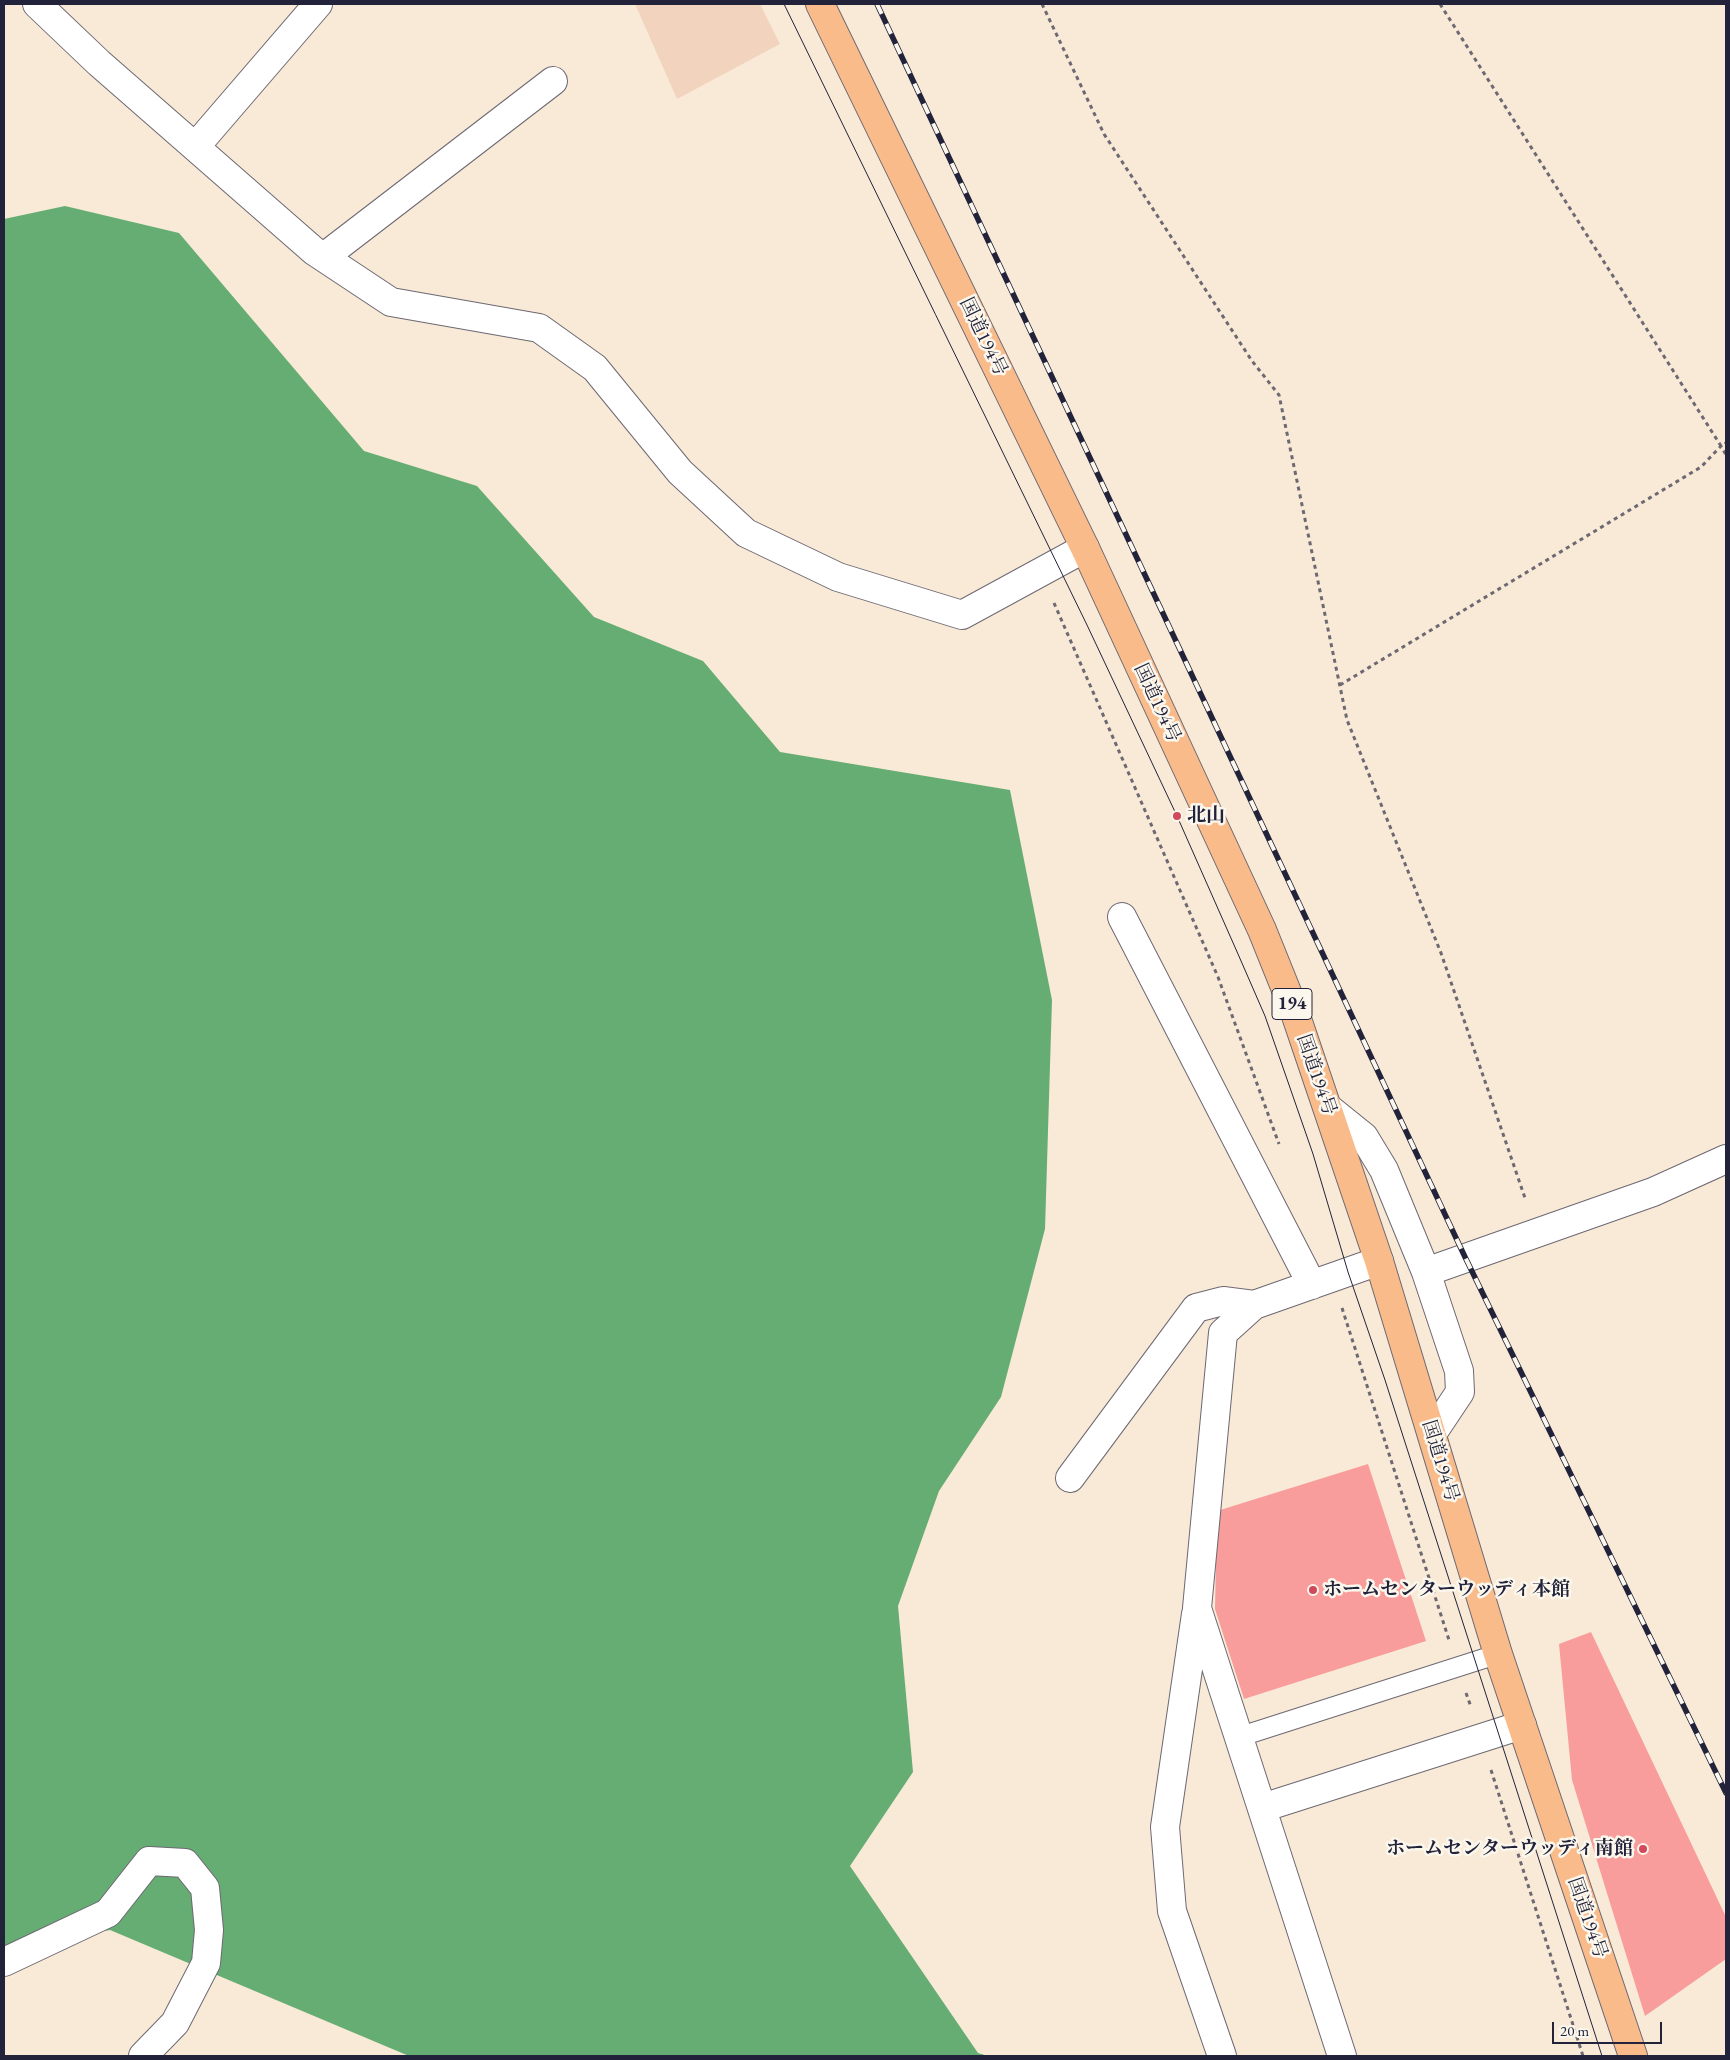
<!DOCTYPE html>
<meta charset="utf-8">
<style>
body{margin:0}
#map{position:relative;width:1730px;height:2060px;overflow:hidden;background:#f8ead7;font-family:"EB Garamond",serif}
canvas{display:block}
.frame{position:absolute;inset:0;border:5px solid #22223b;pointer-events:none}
.scale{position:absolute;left:1552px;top:2022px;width:110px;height:22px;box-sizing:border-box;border:2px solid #22223b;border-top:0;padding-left:6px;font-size:15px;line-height:18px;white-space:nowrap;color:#22223b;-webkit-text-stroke:4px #fbf7ec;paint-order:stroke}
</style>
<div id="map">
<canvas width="1730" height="2060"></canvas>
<div class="frame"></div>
<div class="scale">20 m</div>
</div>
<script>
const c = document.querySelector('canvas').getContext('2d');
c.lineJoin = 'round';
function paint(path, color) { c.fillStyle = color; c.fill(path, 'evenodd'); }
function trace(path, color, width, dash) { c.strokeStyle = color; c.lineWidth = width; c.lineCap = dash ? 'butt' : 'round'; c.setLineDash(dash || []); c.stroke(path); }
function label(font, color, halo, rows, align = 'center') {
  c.font = font + ' "EB Garamond","Noto Serif JP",serif'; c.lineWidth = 5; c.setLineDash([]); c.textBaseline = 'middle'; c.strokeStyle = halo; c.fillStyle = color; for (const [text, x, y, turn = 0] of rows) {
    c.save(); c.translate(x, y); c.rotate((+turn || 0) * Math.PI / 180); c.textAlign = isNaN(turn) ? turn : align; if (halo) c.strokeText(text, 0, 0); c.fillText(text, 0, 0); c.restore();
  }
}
paint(new Path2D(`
 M635,4H760L780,44L677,99Z`), '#f2d4be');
paint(new Path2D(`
 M65,206L179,233L364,451L477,486L594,617L703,661L780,752L1010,790L1052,1000L1045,1229L1001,1397L939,1491L898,1606L913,1772L850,1866L978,2053L988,2056H409L110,1930L4,1947V219Z`), '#66ad73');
paint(new Path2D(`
 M1368,1464L1426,1641L1244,1699L1215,1609L1217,1511Z
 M1591,1632L1726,1917V1959L1645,2016L1572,1780L1559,1644Z`), '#f89d9c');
const lane = new Path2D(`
 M1239,1737L1498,1654`);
const street = new Path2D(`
 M37,4L99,63L314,251L391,302L539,328L595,368L680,472L746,533L838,577L962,615L1085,548
 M195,147L318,4
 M324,257L553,81
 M1122,917L1312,1285
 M1328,1108L1364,1137L1384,1170L1426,1272L1653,1192L1726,1159
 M1426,1272L1459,1371L1460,1392L1432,1434
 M1070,1478L1196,1308L1223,1301L1254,1305
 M1196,1614L1165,1827L1172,1911L1222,2056
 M1262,1808L1522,1725
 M4,1962L108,1913L149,1861L185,1863L205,1888L209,1930L206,1963L175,2023L143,2056
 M1342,2056L1197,1608L1223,1333L1254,1305L1379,1261`);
const highway = new Path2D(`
 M820,4L1085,548L1262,930L1293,1007L1379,1261L1498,1654L1633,2056`);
trace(lane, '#6d6872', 21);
trace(street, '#6d6872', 30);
trace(highway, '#6d6872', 30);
trace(new Path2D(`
 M1042,4L1104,134L1252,361L1279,395L1347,720L1441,953L1526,1201
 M1440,4L1721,446L1726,443
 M1054,603L1218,977L1279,1144
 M1340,685L1701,467L1721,446L1726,455
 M1342,1308L1449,1640
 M1466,1693L1471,1707
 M1491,1770L1583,2056`), '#6d6872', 3, [4, 4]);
trace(lane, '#fff', 19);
trace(street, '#fff', 28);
trace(highway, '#fabb8b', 28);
trace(new Path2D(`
 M784,4L1087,625L1177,816L1238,954L1265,1016L1288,1082L1313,1154L1348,1272L1385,1380L1602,2056`), '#22223b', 1);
const rail = new Path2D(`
 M877,4L1465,1257L1726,1793`);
trace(rail, '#22223b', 5.5);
trace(rail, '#fbf7ec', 4, [11]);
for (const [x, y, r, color] of [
 [1177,816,5,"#d1495b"],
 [1313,1590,5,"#d1495b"],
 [1643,1849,5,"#d1495b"]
]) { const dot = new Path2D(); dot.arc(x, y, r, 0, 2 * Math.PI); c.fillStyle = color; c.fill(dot); trace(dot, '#fbf7ec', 2); }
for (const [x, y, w] of [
 [1292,1004,40]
]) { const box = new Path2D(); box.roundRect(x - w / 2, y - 15.5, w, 31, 4); c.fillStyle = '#fbf7ec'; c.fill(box); trace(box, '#22223b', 1); }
label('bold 18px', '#22223b', null, [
 ["194",1292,1004]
]);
label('19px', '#22223b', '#fbf7ec', [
 ["国道194号",983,337,64],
 ["国道194号",1157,703,65],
 ["国道194号",1316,1075,71],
 ["国道194号",1440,1461,73],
 ["国道194号",1587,1918,71]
]);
label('bold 19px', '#22223b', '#fbf7ec', [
 ["北山",1187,816],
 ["ホームセンターウッディ本館",1323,1590],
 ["ホームセンターウッディ南館",1633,1849,"right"]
], 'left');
</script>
